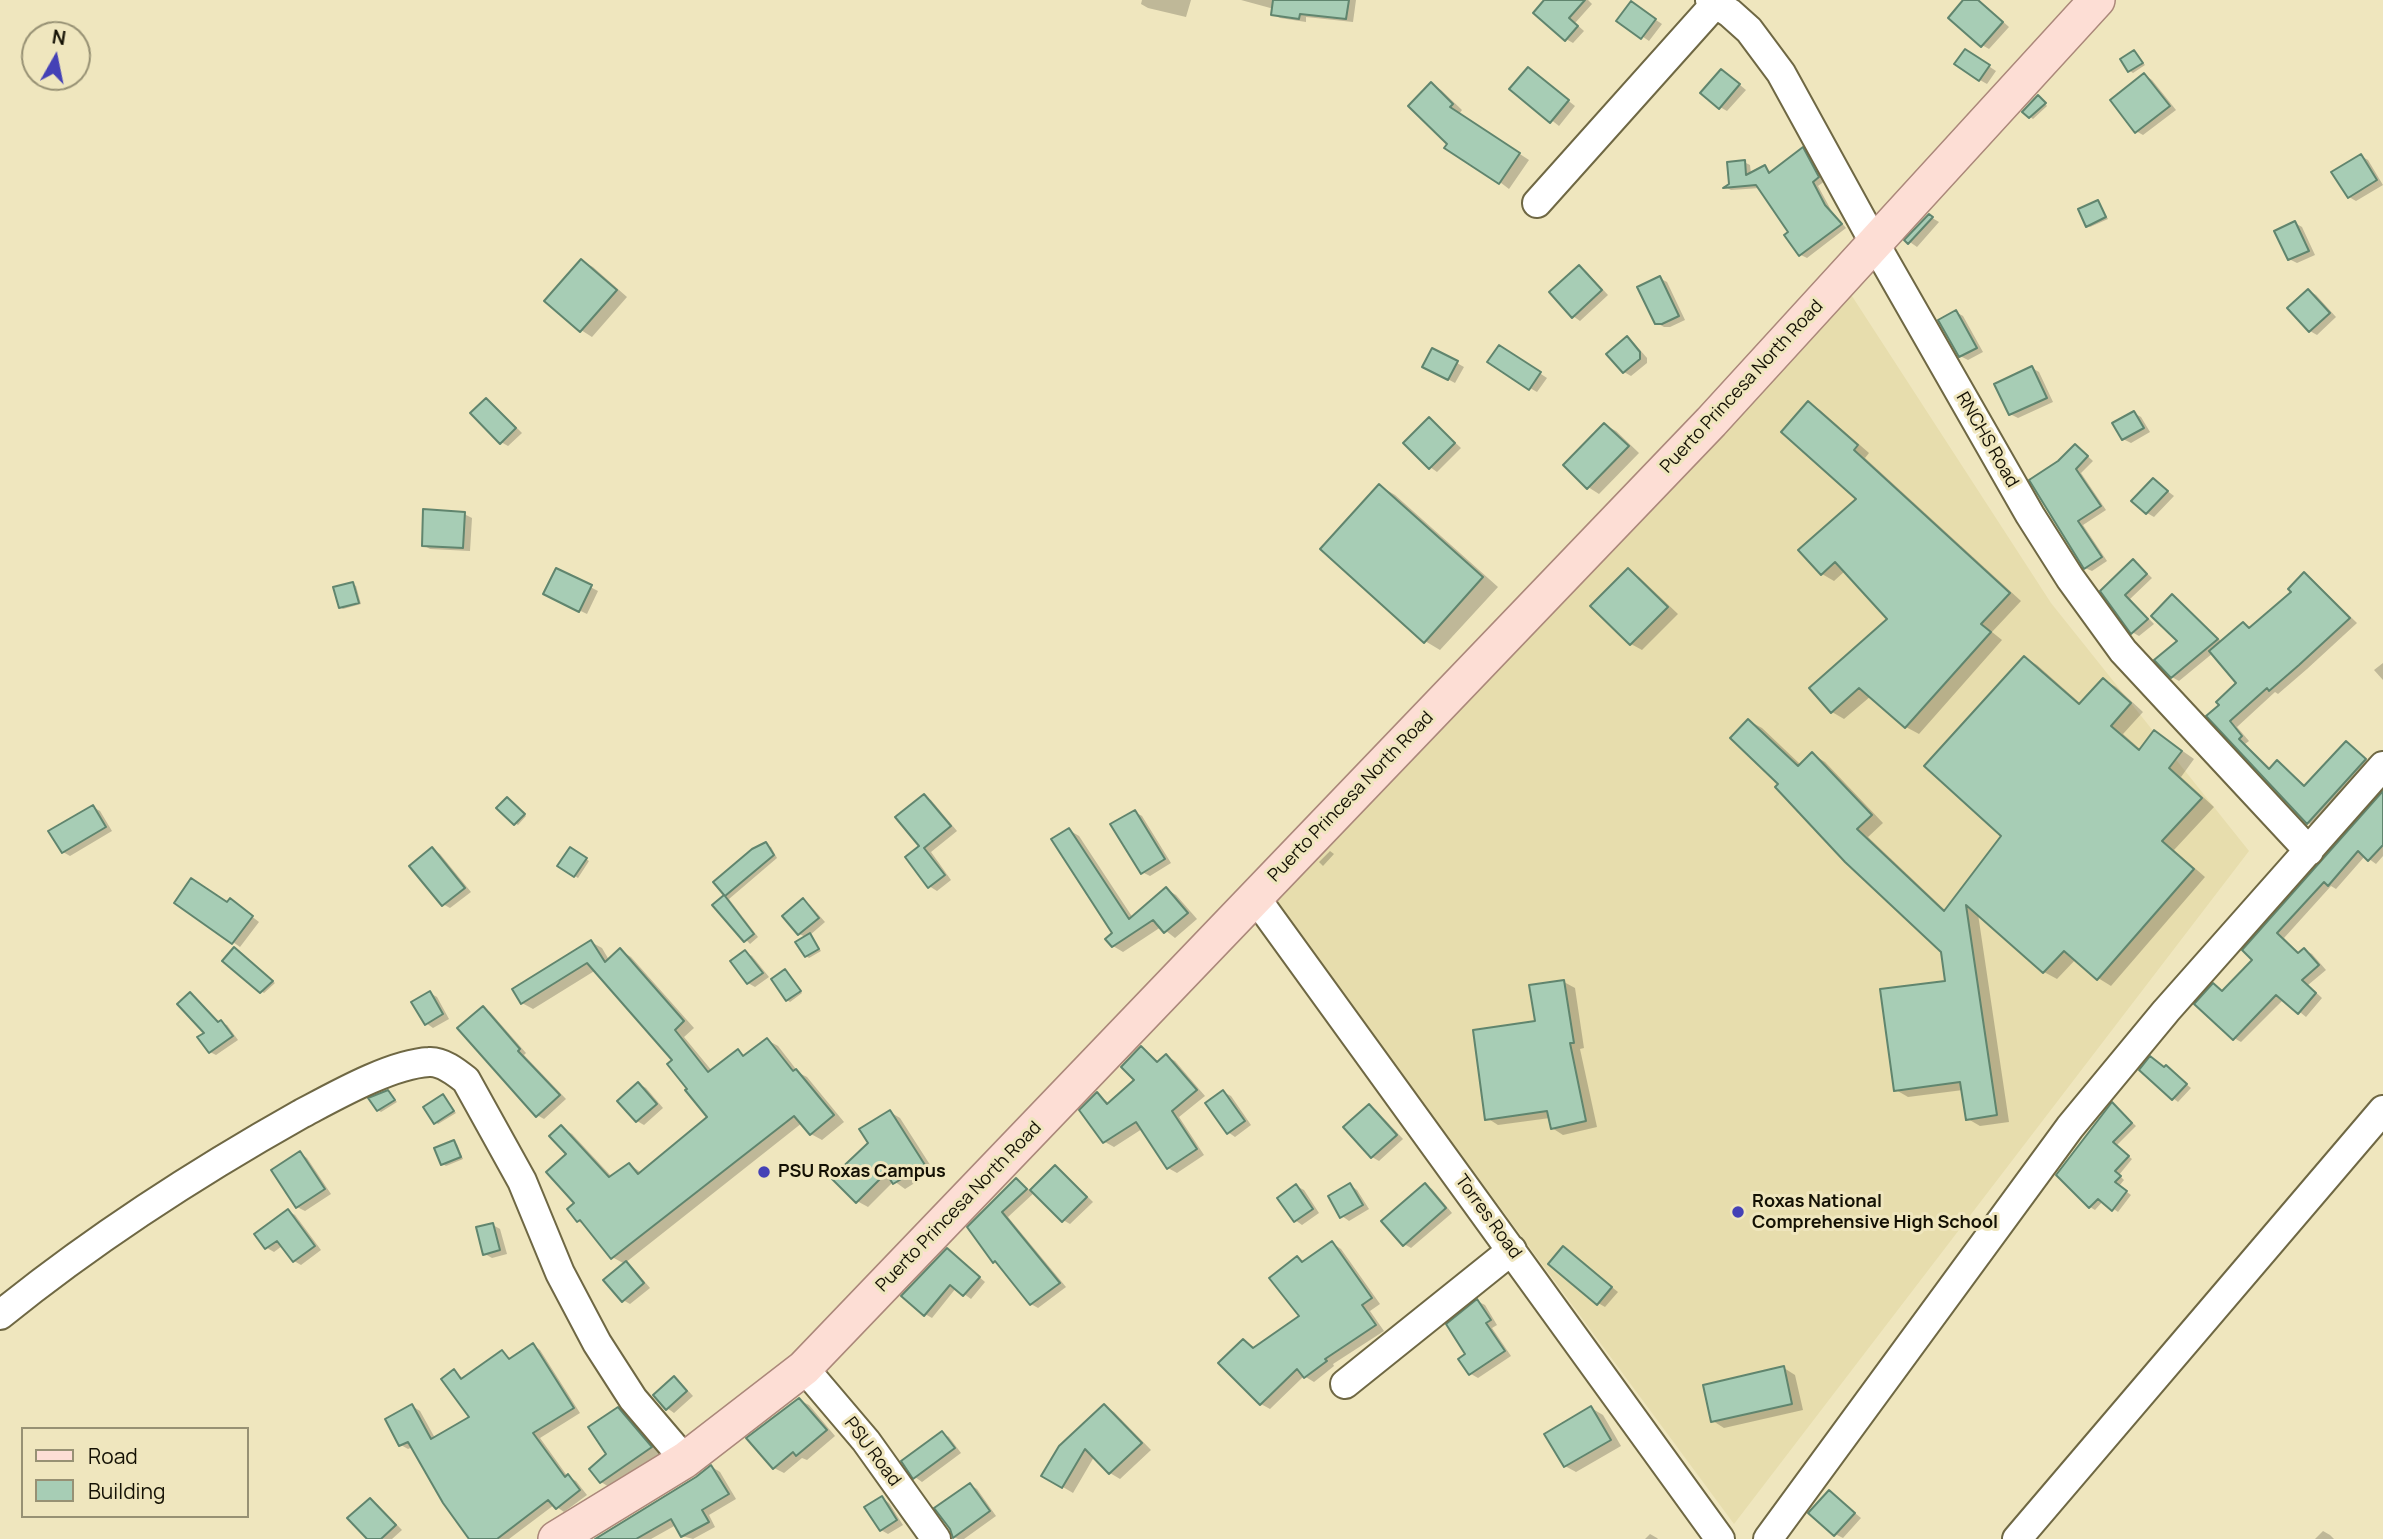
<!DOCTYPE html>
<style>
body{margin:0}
#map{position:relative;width:2383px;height:1539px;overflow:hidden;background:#efe6be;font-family:Manrope,sans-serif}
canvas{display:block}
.legend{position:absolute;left:21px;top:1427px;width:228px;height:91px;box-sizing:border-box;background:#efe6be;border:2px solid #979174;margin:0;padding:9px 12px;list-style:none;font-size:21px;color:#141104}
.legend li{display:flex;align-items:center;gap:14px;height:35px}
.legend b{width:35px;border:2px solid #979174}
.north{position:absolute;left:21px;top:21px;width:70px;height:70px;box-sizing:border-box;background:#efe6be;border:2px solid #979174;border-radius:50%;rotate:9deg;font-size:19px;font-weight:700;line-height:28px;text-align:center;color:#141104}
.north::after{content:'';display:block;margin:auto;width:24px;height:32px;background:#4441b6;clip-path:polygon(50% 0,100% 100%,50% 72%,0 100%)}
</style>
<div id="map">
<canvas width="2383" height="1539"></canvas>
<ul class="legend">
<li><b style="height:9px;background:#fdded5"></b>Road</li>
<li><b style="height:19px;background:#a7cdb5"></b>Building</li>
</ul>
<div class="north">N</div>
</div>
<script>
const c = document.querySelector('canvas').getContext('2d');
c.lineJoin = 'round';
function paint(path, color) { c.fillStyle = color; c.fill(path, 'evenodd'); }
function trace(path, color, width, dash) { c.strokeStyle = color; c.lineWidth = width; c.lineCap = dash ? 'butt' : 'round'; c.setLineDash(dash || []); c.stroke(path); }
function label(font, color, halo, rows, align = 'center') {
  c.font = font + ' Manrope,sans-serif'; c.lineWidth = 6; c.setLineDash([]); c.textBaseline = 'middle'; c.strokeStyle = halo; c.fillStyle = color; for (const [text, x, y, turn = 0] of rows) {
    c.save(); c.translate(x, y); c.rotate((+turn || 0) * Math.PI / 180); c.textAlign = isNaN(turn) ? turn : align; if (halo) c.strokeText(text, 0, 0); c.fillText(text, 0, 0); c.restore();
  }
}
paint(new Path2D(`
 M1850,293L2051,603L2249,851L1734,1524L1273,900L1561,605Z`), '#e7ddad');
paint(new Path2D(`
 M1142,0H1191L1186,17L1148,8L1141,4Z
 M1241,0H1356L1353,22L1306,17V22L1280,18L1273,14L1274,9Z
 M1547,0H1588L1592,4L1575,23L1584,31L1573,43L1566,39Z
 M1966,0H1979L2009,27L1989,49L1982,45Z
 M1638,8L1662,24L1649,41L1619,20Z
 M2134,52L2145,65L2133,73L2130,71Z
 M1972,55L1996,71L1987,84L1980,80Z
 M1528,69L1575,106L1559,126L1512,89Z
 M1728,75L1746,90L1727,111L1720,107Z
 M2145,75L2152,80L2176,110L2143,135L2136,131Z
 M1431,84L1441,90L1462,110L1459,114L1529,160L1509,189L1450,144Z
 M2041,99L2047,106L2033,119L2030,117Z
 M1803,149L1809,152L1825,181L1818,186L1831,210L1846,228L1807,258L1801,255L1790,232L1760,188L1731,190L1727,188L1731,185L1744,162L1750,165L1751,174L1765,167L1772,173Z
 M2361,156L2368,160L2383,185L2356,201L2349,197Z
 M2098,202L2108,219L2090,227L2087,225Z
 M1929,216L1939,222L1917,247L1907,240Z
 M2295,223L2302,227L2315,255L2297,263L2289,259Z
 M582,261L593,267L627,297L592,337L581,330Z
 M1579,267L1586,271L1608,295L1580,321L1573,316Z
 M1659,278L1667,282L1685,320L1670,327H1664L1657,323Z
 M2309,291L2316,295L2336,317L2317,335L2310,331Z
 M1956,312L1963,316L1983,352L1968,360L1960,356Z
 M1627,339L1634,343L1647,358V363L1631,376L1624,372L1609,355Z
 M1433,350L1464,367L1455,383L1425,367Z
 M1506,351L1547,378L1537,392L1530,388Z
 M2032,368L2039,372L2053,402L2018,418L2010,414Z
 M486,400L493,404L522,433L508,446L501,442Z
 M1808,403L1820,410L1869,453L1865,458L2021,601L1992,632L2002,640L1919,734L1906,727L1871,696L1844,719L1832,712L1890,619L1845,571L1834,581L1822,574L1859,499Z
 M2134,413L2141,417L2150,432L2131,443L2123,439Z
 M1430,419L1461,448L1437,472L1430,467Z
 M1605,425L1616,431L1639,453L1599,494L1588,487Z
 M2081,450L2093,461L2081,473L2106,510L2083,525L2107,561L2092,571L2085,568L2031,480Z
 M2153,480L2174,496L2154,517L2147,513Z
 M1380,486L1395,495L1498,587L1440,650L1425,641Z
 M464,514L472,518L470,551L430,549L423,545Z
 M2134,561L2152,578L2130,599L2154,624L2139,636L2132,632L2102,591Z
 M557,570L598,591L587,614L552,597Z
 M1628,571L1639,577L1678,614L1642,650L1631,644Z
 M2304,574L2312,579L2357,623L2307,669L2278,694L2275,692L2237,727L2249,741L2245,744L2271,769L2278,762L2306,786L2347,744L2373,765L2316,827L2308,823L2209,716L2239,683L2213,653L2179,681L2172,677L2179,641L2173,596L2180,601L2222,642L2243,624L2251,628L2294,592Z
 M353,584L356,586L361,604L343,609L340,607Z
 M2025,658L2037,665L2081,704L2104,680L2116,687L2143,712L2123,734L2141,750L2167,740L2194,759L2181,777L2214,807L2174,850L2205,877L2111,986L2098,978L2076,959L2057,979L2044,972L1978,914L2009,1122L1980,1126L1968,1119L1963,1090L1908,1097L1896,1090L1947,982L1942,951L1781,784L1749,721L1762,728L1801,765L1812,754L1825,762L1883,823L1868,837L1946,911L2003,836Z
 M2383,663V680L2374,670Z
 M2383,795V856L2376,864L2365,856L2336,889L2331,886L2284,938L2300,954L2305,950L2312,954L2326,970L2308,985L2322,998L2306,1017L2284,999L2241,1042L2234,1038L2214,985L2223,991L2254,960Z
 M924,796L931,800L957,831L931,852L951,880L937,891L929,886L922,846Z
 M511,801L526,816L518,825L515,823Z
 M93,807L100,811L112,831L70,856L63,852Z
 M1135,812L1142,816L1171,863L1150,876L1142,872Z
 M1069,830L1079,836L1133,918L1166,889L1176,895L1197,919L1175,938L1161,927L1123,952L1113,946L1115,933Z
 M766,844L771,847L777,858L729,899L758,937L750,944L714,905L726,895Z
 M433,849L440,854L471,892L450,908L443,904Z
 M571,849L589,861L578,878L560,866Z
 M1330,851L1334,854L1323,866L1319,862Z
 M803,900L810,905L825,922L810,935L821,951L809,958L806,956V937L799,934Z
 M228,904L237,905L259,922L240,947L233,942Z
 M591,942L602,948L609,960L620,950L631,957L694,1028L684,1037L712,1071L738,1051L746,1056L767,1040L778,1046L799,1073L807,1077L844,1122L822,1140L811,1134L802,1123L625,1263L633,1268L650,1288L630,1304L623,1300L625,1264L612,1257L588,1227L578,1221L568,1154L561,1127L572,1134L612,1177L630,1165L642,1173L710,1117L689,1089L674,1060L596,970L533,1009L522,1003Z
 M237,951L275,983L264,993L261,991Z
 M745,952L752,956L769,977L755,987L748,983Z
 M785,971L802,993L790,1002L787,1000Z
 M1564,982L1575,988L1584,1048L1580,1049L1597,1127L1563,1135L1552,1128L1550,1118L1498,1125L1487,1118L1537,1022Z
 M430,993L437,997L449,1019L433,1028L426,1023Z
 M190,994L220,1023L227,1025L238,1040L216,1055L210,1052L200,1038L206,1033Z
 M483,1008L490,1012L526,1053L524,1055L566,1099L544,1119L537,1115Z
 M1141,1048L1159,1062L1166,1056L1175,1061L1205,1096L1179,1117L1204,1155L1177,1173L1168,1168L1142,1129L1114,1147L1105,1142L1082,1110L1097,1094L1110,1104L1137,1081Z
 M2166,1067L2191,1088L2178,1102L2173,1098L2165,1068Z
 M639,1084L646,1088L663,1108L644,1125L637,1121Z
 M388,1092L397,1102L381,1112L378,1110Z
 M1223,1092L1231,1096L1251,1125L1235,1137L1228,1132Z
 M443,1096L456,1113L438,1124L435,1122Z
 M2113,1104L2136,1126L2116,1146L2132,1159L2119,1175L2124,1180L2119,1186L2131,1195L2118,1212L2103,1201L2095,1210L2090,1207Z
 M1369,1106L1376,1110L1403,1139L1379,1161L1372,1157Z
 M890,1112L900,1118L934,1171L905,1189L894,1181L868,1207L857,1201L870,1143Z
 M454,1142L457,1144L463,1159L446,1166L443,1164Z
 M300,1153L307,1158L331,1194L305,1211L297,1207L273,1171Z
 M1055,1167L1062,1171L1093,1202L1070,1224L1063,1220L1035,1192L1008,1217L1066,1287L1038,1308L1031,1304L1000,1264L994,1261L969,1227L1016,1180L1031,1191Z
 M1350,1185L1357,1190L1369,1209L1349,1221L1342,1216Z
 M1425,1185L1432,1189L1452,1213L1411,1248L1404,1244Z
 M1296,1186L1304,1190L1319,1213L1302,1225L1295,1220Z
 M288,1211L295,1215L321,1250L301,1265L294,1261L282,1246L274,1252L267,1248Z
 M493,1225L500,1229L507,1254L492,1258L485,1254Z
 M1332,1243L1341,1249L1380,1304L1370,1311L1384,1331L1333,1364L1334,1366L1314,1382L1304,1376L1270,1409L1261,1404L1244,1341L1255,1348L1302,1316L1297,1258L1304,1262Z
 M948,1250L985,1282L971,1299L956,1288L932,1318L925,1314Z
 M1570,1253L1618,1292L1605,1307L1598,1303Z
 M1477,1301L1485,1305L1497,1325L1492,1328L1511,1356L1478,1378L1471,1374L1468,1354Z
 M533,1345L540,1350L580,1413L540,1438L568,1477L576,1481L587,1495L564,1512L554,1505L509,1539H471L413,1447L408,1449L401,1445L412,1406L420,1411L435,1438L471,1418L454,1371L464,1379L502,1352L511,1359Z
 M1784,1368L1795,1375L1803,1410L1724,1428L1713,1421Z
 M674,1379L681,1383L693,1396L674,1413L667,1408Z
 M799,1400L809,1405L835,1436L807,1460L802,1458L784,1473L774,1468Z
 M1104,1406L1114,1412L1151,1450L1120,1479L1110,1473L1094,1457L1073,1493L1043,1475Z
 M1591,1408L1603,1415L1621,1446L1576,1472L1565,1466Z
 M618,1409L629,1415L661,1453L611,1488L601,1482Z
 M942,1433L949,1437L961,1453L922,1482L915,1477Z
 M712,1467L720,1472L736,1499L709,1515L715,1527L693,1539L682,1536L676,1525L651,1539H598Z
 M970,1485L977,1489L996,1516L964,1539H958L954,1537Z
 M1836,1497L1861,1518L1843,1538L1835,1534Z
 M882,1498L889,1503L903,1525L888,1534L881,1530Z
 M370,1500L377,1504L402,1530L392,1539H369Z
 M2323,1531L2330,1535L2334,1539H2315Z
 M1650,1534L1657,1538L1658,1539H1645Z`), '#0003');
const building = new Path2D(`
 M1273,0H1349L1346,19L1300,14L1299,19L1271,15Z
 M1544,0H1585L1569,18L1578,26L1565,41L1533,13Z
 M1963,0H1978L2003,22L1981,47L1948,18Z
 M1631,1L1656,19L1641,39L1616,21Z
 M1965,49L1990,65L1979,81L1954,64Z
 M2134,50L2143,63L2128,72L2120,59Z
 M1528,67L1569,100L1550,123L1509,89Z
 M1721,69L1740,84L1719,109L1700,93Z
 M2144,73L2170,106L2135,133L2110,100Z
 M1431,82L1453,104L1450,107L1520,153L1499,184L1444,148L1447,144L1408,106Z
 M2038,95L2046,103L2029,118L2022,112Z
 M1803,147L1819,177L1813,182L1825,205L1842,224L1799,256L1784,235L1788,232L1756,185L1723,188L1729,184L1727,162L1745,160L1746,175L1765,165L1769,173Z
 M2361,154L2377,180L2348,198L2331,172Z
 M2098,200L2106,217L2086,227L2078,209Z
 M1929,214L1933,217L1908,244L1904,240Z
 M2295,221L2309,251L2288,260L2274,231Z
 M581,259L617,290L580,332L544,301Z
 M1579,265L1602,290L1572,318L1549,292Z
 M1660,276L1679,316L1662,324H1655L1637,287Z
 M2308,289L2330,313L2309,332L2287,308Z
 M1956,310L1977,348L1959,357L1938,320Z
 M1627,336L1640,352V359L1623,373L1606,354Z
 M1499,345L1541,372L1529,390L1487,362Z
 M1432,348L1458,361L1448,380L1422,367Z
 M2032,366L2047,398L2009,415L1994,384Z
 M486,398L516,428L500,444L470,413Z
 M1808,401L1858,445L1854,450L2010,593L1981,624L1991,632L1905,728L1859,688L1831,713L1809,688L1887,619L1835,562L1821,575L1798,550L1856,499L1781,432Z
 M2134,411L2144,428L2122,440L2112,423Z
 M1429,417L1455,443L1429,469L1403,443Z
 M1604,423L1629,446L1587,489L1563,465Z
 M2075,444L2088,456L2076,469L2101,506L2078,521L2102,557L2084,569L2029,480L2058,461Z
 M2153,478L2168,491L2146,514L2131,501Z
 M1379,484L1483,577L1424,643L1320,549Z
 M423,509L465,512L463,548L422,546Z
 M2133,559L2147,574L2125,595L2148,619L2131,634L2100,591Z
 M556,568L592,585L579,612L543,594Z
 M1628,568L1668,607L1630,645L1590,606Z
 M2304,572L2350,618L2299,665L2269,691L2267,688L2230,721L2242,736L2239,739L2269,769L2277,760L2304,786L2346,741L2366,759L2307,824L2206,716L2219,705L2216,702L2236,683L2209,651L2243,622L2249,628L2291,592L2288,589Z
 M353,582L359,603L339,608L333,587Z
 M2172,594L2218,639L2171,678L2154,660L2177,641L2151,616Z
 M2024,656L2079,704L2103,678L2131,703L2111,726L2139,750L2154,730L2182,751L2169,768L2202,798L2162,841L2194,869L2097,980L2064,951L2043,973L1966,905L1997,1115L1966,1120L1960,1082L1894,1091L1880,989L1945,981L1941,952L1845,862L1775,787L1778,784L1730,738L1748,719L1798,766L1812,752L1872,815L1857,829L1944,911L2001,836L1924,766Z
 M2383,791V845L2368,861L2358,851L2328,886L2324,882L2277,933L2298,953L2304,948L2319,965L2302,980L2316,993L2298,1014L2276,995L2233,1040L2194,1004L2213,983L2222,991L2252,960L2242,950Z
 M924,794L951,826L924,848L945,875L928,888L905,857L919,846L895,817Z
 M507,797L525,814L514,825L496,808Z
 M93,805L106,827L62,853L48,831Z
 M1135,810L1165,859L1141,874L1110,824Z
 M1069,828L1129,919L1166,887L1188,913L1164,933L1153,920L1112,947L1105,939L1112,933L1051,839Z
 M766,842L774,855L725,896L754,934L744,942L712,905L724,895L713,882L752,849Z
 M432,847L465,888L442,906L409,866Z
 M570,847L587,858L574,877L557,866Z
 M191,878L227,902L230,898L253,916L232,944L174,903Z
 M803,898L819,918L798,935L782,916Z
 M810,933L819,949L805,957L795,942Z
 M591,940L605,962L620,948L684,1021L675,1030L708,1072L738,1049L743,1056L767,1038L793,1071L796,1069L834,1115L810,1135L794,1116L611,1259L580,1220L577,1222L567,1209L574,1203L546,1172L566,1154L549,1136L561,1125L609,1177L629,1163L638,1174L707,1117L685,1090L687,1089L667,1064L672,1060L587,963L521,1004L512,989Z
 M234,947L273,981L260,993L222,961Z
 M745,950L763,973L747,984L730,961Z
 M785,969L801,991L786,1001L771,979Z
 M1564,980L1574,1043H1570L1586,1121L1551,1129L1547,1111L1485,1120L1473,1030L1535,1021L1529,985Z
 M430,991L443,1014L425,1025L411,1002Z
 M190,992L218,1022L221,1020L233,1036L209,1053L197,1037L204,1033L177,1004Z
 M483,1006L520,1049L518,1051L560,1095L536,1117L457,1028Z
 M1141,1046L1157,1062L1166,1054L1197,1090L1172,1111L1197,1149L1167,1169L1136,1122L1103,1143L1079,1110L1097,1092L1107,1104L1134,1080L1121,1067Z
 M2150,1056L2164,1067L2166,1065L2187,1084L2172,1100L2139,1070Z
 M638,1082L657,1104L636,1122L617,1101Z
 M388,1090L395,1100L377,1111L368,1098Z
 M1223,1090L1245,1121L1227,1134L1205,1103Z
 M443,1094L454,1111L434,1124L423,1107Z
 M2112,1102L2132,1123L2113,1142L2129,1156L2115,1171L2121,1176L2115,1182L2127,1191L2112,1211L2098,1199L2089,1208L2056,1175Z
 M1369,1104L1397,1135L1371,1158L1343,1127Z
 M890,1110L925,1165L893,1184L886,1173L856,1203L831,1178L868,1143L859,1129Z
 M454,1140L461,1157L441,1165L434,1148Z
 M300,1151L325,1189L296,1208L271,1170Z
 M1055,1165L1087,1197L1062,1222L1030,1190Z
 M1016,1178L1027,1189L1002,1212L1060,1283L1030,1305L995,1261L993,1263L967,1227Z
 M1350,1183L1363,1205L1340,1218L1328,1196Z
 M1425,1183L1446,1208L1403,1246L1381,1221Z
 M1296,1184L1313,1209L1294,1222L1277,1198Z
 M288,1209L315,1246L293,1262L277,1241L265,1249L254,1234Z
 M493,1223L500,1250L483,1255L476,1227Z
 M1332,1241L1372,1298L1362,1305L1376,1325L1325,1359L1327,1361L1304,1378L1297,1369L1260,1405L1218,1363L1243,1339L1253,1348L1299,1316L1269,1278L1297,1256L1302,1262Z
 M1563,1246L1612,1287L1597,1305L1548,1264Z
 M947,1248L980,1277L963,1296L950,1285L924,1316L901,1296Z
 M626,1261L644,1283L622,1302L603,1280Z
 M1477,1299L1491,1320L1486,1323L1505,1351L1469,1375L1458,1359L1465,1354L1446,1324Z
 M533,1343L574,1408L533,1433L565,1477L568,1474L580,1490L556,1509L548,1500L497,1539H469L443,1503L408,1442L399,1446L385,1419L412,1404L431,1439L469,1417L441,1379L454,1369L461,1379L502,1350L509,1359Z
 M1784,1366L1792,1404L1711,1422L1703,1385Z
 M674,1376L687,1391L666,1410L653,1395Z
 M799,1398L827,1430L796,1456L793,1452L773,1469L746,1438Z
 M1104,1404L1142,1443L1109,1474L1085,1449L1062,1488L1041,1476L1059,1446Z
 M1591,1406L1611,1440L1564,1467L1544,1434Z
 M618,1407L652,1447L600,1483L589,1469L606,1454L588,1427Z
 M942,1431L955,1448L913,1479L901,1461Z
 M711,1465L729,1494L702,1510L709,1522L681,1537L671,1519L636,1539H595L696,1477Z
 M970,1483L990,1511L953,1538L950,1529L934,1508Z
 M1829,1490L1855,1513L1834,1536L1808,1513Z
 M882,1496L897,1520L880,1531L864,1507Z
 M370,1498L396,1525L381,1539H367L347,1518Z`);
paint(building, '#a7cdb5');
trace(building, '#60856e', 2);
const minor = new Path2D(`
 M1710,0L1730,13L1749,30L1781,73L1875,244L2030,515L2070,578L2123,651L2309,851
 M1537,203L1716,3
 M1255,897L1720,1539
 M0,1315C94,1239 196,1173 301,1114C335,1096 391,1064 429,1062C442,1061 456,1072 466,1080L522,1181L560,1273L597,1343L633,1399L685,1460
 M804,1368L866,1441L936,1539
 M1345,1384L1512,1250
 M1768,1539L2070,1127L2166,1011L2383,766
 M2017,1539L2383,1110`);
const major = new Path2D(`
 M556,1539L685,1460L804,1368L1711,422L2097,0`);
trace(minor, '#6f6844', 32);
trace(major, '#ab887a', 38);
trace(minor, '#fff', 28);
trace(major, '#fdded5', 35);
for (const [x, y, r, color] of [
 [764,1172,7,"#4441b6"],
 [1738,1212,7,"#4441b6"]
]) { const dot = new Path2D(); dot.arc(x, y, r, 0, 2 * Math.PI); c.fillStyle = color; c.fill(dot); trace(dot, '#efe6be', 2.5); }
label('18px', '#141104', '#efe6be', [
 ["Puerto Princesa North Road",1742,387,-47],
 ["RNCHS Road",1987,440,60],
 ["Puerto Princesa North Road",1351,797,-46],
 ["Puerto Princesa North Road",959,1207,-46],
 ["Torres Road",1488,1217,54],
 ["PSU Road",872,1452,53]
]);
label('bold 18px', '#141104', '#efe6be', [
 ["PSU Roxas Campus",778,1172],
 ["Roxas National",1752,1202],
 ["Comprehensive High School",1752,1223]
], 'left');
</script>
